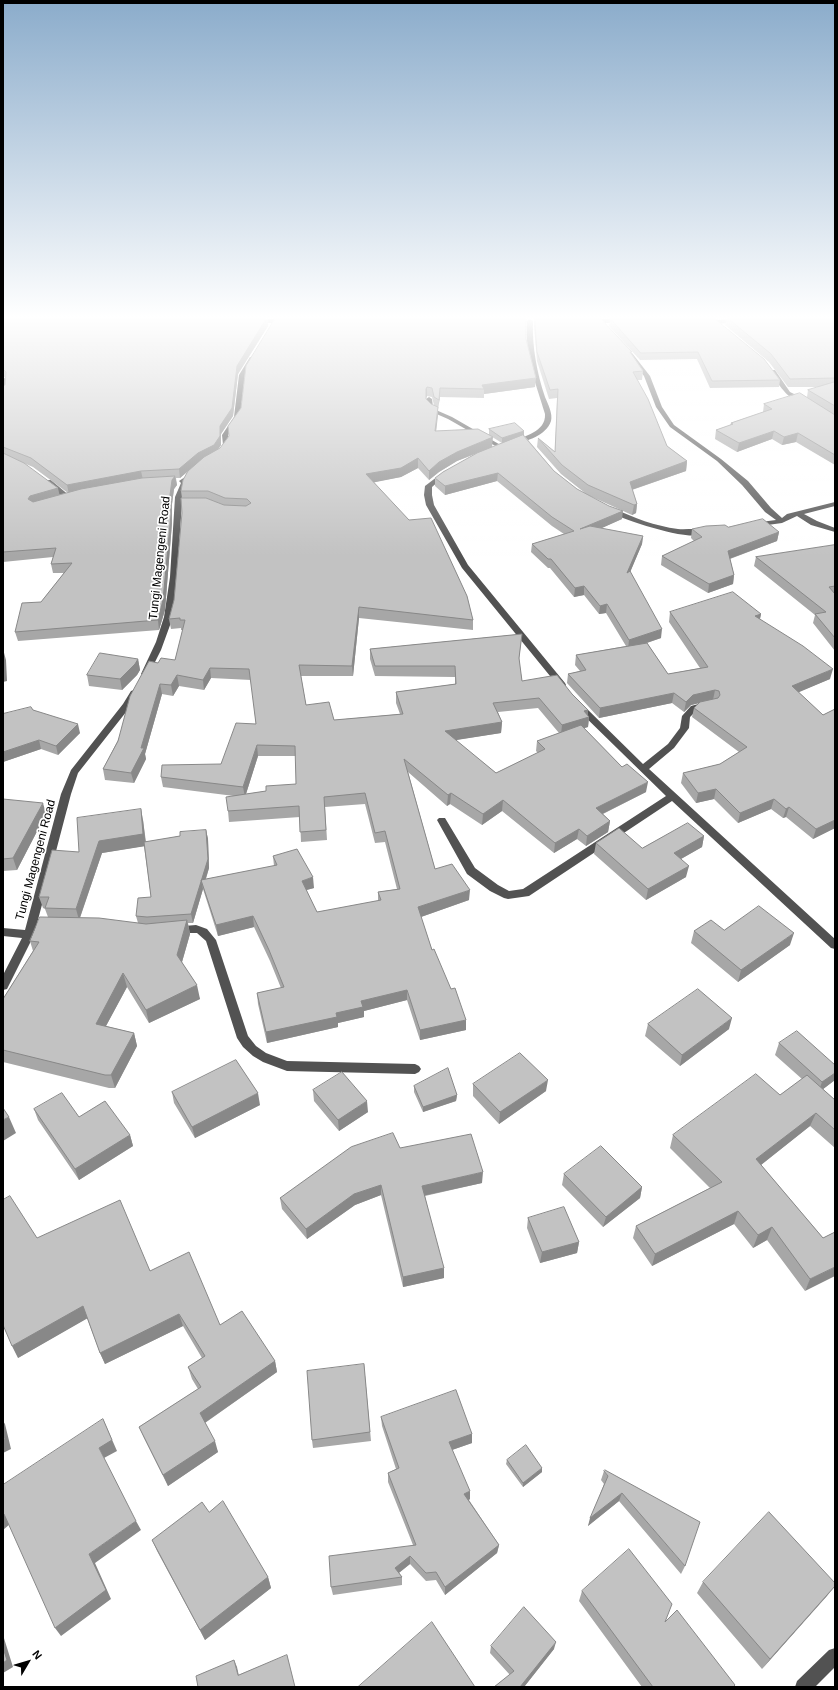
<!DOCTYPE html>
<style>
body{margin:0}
#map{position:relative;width:838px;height:1690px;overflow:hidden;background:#fff;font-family:Helvetica,sans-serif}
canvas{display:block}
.frame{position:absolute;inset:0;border:4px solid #000;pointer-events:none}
.north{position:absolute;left:8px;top:1642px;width:40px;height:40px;-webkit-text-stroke:3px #fff;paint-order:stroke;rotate:52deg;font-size:11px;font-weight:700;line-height:16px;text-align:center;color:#000}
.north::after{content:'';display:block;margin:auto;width:14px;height:18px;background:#000;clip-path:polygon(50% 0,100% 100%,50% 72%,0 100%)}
</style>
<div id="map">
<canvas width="838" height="1690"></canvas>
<div class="frame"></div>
<div class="north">N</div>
</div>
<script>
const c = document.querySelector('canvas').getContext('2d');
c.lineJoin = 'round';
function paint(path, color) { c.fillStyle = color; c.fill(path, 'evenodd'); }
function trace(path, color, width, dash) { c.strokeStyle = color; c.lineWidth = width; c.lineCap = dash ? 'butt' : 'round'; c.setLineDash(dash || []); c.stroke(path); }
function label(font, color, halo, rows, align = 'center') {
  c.font = font + ' Helvetica,sans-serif'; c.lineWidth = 3.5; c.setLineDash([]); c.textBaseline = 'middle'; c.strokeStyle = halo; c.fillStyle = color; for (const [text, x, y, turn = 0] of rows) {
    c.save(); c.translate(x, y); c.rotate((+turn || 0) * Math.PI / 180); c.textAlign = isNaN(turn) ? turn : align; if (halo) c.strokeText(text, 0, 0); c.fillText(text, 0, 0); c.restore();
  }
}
paint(new Path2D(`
 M254,319H288L290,321L287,323H255L252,321Z
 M529,319L533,321C532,347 537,373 545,397C548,404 553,414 551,421C546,436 526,441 513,445L511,444V442C524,436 546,432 545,414C535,380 525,359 527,321Z
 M590,319H624L626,321L623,323H591L588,321Z
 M740,319L742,321L739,323L705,324L702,322L705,320Z
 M628,353H632L650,376L662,407L674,425L721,459L748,481L771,508L782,518L787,514L835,502V506L804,514L817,521L835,528V532L811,525L797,516L782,523L753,527V523L776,520L765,512L742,485L717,461L670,427L656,407L644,376L627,354Z
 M250,357L255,358L245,375L240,417L228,435L229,445L223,453H219L218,452L223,445L222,435L234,417L239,375Z
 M771,370H775L790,392L806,400V402C789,404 778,383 770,371Z
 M3,377L7,380L6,393L3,395Z
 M429,397L432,399L433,407L436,410L452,417L504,447L499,448L448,419L432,412L427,407L426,399Z
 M446,470L450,472L448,473L432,487V495L434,505L468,565L565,683L566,685L565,687H559L462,568L426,505L424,495L425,486Z
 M188,475L192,477L186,486L182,502L177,577L173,617L161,650L149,674L145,677L141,674L156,642L164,617L170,577L175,497L181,483L179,481Z
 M45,480H51L71,497V501H65L45,484Z
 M607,508H613C634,518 655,526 678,529C687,530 703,527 709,532C693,545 625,519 607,512Z
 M134,690L138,693L130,707L78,773L71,794L34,935L7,989L3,990V975L22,938L3,936V928L25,930L61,794L71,770L123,704L131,691Z
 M578,702L581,703L643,764L668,744L680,728L682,716L691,706L706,702L709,703L710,705L709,707L697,710L690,717L689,728L674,748L649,769L835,939V949L831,948L672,801L529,896L508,899L504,898L490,891L467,874L437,820L439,818H445L475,868L498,885L509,891L523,889L666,796L575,707L574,705Z
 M196,925L207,929L216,940L248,1036L256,1046L266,1053L287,1061L415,1064L419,1066L421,1069L419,1072L415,1074L287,1071L263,1062L253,1056L243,1047L237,1038L206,941L197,933H172L171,930L172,927Z
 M835,1648V1667L815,1687H795L797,1681L829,1650Z`), '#525252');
paint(new Path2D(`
 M3,319L268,326L238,374L233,416L221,434V445L218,449L526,339L535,387L484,394V398L440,397L438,409L436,431L492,447L502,443L489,435V429L524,431V435L554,471L577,489L585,493L561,474L537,447L538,438L555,452L557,398L549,399L537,361L534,326L535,319H601L632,352L631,353L643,371L642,380H637L667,446L687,461L686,471L632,490L637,504L636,513L632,515L590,496L622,519L601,528L643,536L642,544L630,572L661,638L647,643L668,674L700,668L669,622L670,612L761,614L760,619L830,679L798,692L823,715L835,709V828L813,839L786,817L783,818L771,809L738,823L714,799L696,803L681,783L683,773L720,764L739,752L692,717L694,708L699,703L691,705L684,712L672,703L599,718L567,683L568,674L580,671L575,665L576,655L626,646L606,613L599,614L584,595L574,597L550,568H548L531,552L532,544L564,534L552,526L497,481L445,495L435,486V478L475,454L457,461L439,472L429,480L418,468L401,477L374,482L473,620V630L359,618L353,676H301L306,705L334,720L400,714L396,703V692L455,684V677L375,676L370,659V649L522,634L519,660L522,681L588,716L589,717L588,727L584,728L646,792L603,814L610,821L608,832L586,846L577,839L554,853L502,811L482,825L450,804L447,806L408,772L435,869L469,900L421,917L432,950L466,1030L420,1040L407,1000L364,1011V1017L338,1023V1027L267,1043L258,1004L257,993L281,988L270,961L254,927L218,936L203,889L193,923H188L190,934L182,962L200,999L149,1023L127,987L106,1026L134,1033L137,1046L115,1088H109L3,1062V999L33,951L30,941L48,917L45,909L43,908L39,897L79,852L143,820L146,842L180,836L206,830L208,839L209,868L206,879L274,866L273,856L314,888L306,890L317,912L378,901V892L397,889L385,842L375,843L365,804L325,807L327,840L301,842L300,817L229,822L228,811L234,796L163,787L161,777L221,764L256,724L251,680L211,678L204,690L179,686L173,696L162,694L145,754L146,759L134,783L105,780L103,769L158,663L175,660L183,630H181V628L171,629L169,619L174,600L182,513V498L181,491L188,471L180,478H176L177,485L174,489L172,504V523L165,610L159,630L18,641L15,632L41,602L64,573H53L51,564L53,557L3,562V386L5,385L6,378L3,376ZM427,396L432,397L434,405L431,404L426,399V398ZM21,462L33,467L68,493L59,495ZM538,708L559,733L537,741L536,751L538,753L496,773L455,740L501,733L502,722L498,712ZM258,756H296V784L266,791L246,794ZM144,846L151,897L136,916L138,923L80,918L102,853Z
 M610,319H715L780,380L779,387L710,388L697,359L640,360L609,326Z
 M726,319H835V465L796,442L782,445L772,439L737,452L715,439L716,430L730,425L731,423L763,412L764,404L807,397L808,390L820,387H788L769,362L725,325Z
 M728,527L779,532L777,541L730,559L734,575L733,584L708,593L661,565L662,556L694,541L691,538L692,529Z
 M835,545V651L813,623L815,615L754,566L756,557Z
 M138,659L140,670L137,675L122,690L89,686L87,675Z
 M33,710L80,733L58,755L41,749L3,762V714Z
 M3,799L46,814L17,870L3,871Z
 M704,836L702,847L681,859L686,877L646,900L594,854L596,843L642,848Z
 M724,930L790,945L738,982L691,943L694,931Z
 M648,1024L729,1029L680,1066L645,1036Z
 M779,1043L835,1065V1080L823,1089L835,1100V1148L810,1126L761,1165L823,1238L835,1232L805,1291L767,1240L753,1248L734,1224L652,1266L633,1238L636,1226L710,1188L670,1148L673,1135L780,1095L802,1079L775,1055Z
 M473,1084L546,1091L499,1124L473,1096Z
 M414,1086L457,1095L456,1101L423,1112L414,1092Z
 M313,1090L368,1112L339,1131L314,1101Z
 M172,1092L260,1105L195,1138L174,1103Z
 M34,1109L79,1117L130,1135L133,1146L79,1180L38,1120Z
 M400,1148L482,1183L425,1196L444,1278L403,1287L381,1195L355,1205L307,1239L282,1209L280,1198Z
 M564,1174L642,1187L640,1198L603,1227L562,1185Z
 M528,1218L579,1242L577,1253L540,1263L527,1228Z
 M37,1238L150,1271L220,1325L275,1361L277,1372L205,1423L218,1452L168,1486L144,1438L139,1427L198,1389L192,1379L188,1367L202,1358L183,1326L105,1364L100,1353L87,1318L18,1358Z
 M364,1364L371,1441L313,1448L312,1440Z
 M381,1417L472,1434V1443L452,1450L470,1499L469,1500L499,1545L497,1553L445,1595L436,1580L426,1581L410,1564L399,1573L402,1577V1585L333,1595L331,1587L413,1545L388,1482V1473L396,1469L382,1426Z
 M507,1460L542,1472L523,1487L506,1464Z
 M604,1471L685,1566L681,1574L619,1501L588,1526L604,1484L601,1480Z
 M209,1512L268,1577L271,1588L205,1640L157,1551L152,1540Z
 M703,1582L835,1586L762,1669L697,1593Z
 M582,1591L665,1622L734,1687H642L579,1601Z
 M491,1646L554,1649L524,1687H494L510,1675L490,1653Z`), '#a7a7a7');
paint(new Path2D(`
 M266,319H268V326L238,374L233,416L221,434V445L215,454L199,462L180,478L179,469L220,426L237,366Z
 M536,378L535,387L484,394V389L482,385Z
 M427,387V396L426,398V389Z
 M440,388V397L438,409L439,400Z
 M438,407V416L435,440V431Z
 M524,431V436L502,443V438Z
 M774,431L772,439L737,452L739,443Z
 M798,433L796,442L782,445L784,437Z
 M493,437L492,447L457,461L439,472L429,480V471L439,462L457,452Z
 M418,458V468L401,477L366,484V474Z
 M687,461L686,471L628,491L630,482Z
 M141,471L143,480L69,494L67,485Z
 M498,473L497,481L445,495V486Z
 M175,476L177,485L174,489L172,504V523L165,610L159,630L158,620L170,495L172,480Z
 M58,488L60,497L33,505L28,499L30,496Z
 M637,504L636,513L632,515L634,505Z
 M623,511L622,519L580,538V529Z
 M779,532L777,541L726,560L728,551Z
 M643,536L642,544L626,582L627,573Z
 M734,575L733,584L708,593L709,584Z
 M584,586V595L574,597L575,588Z
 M607,604L606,613L599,614L600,606Z
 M359,607V618L353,676L352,666Z
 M761,614L759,623L755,616Z
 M662,629L661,638L628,649L629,640Z
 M3,649L6,660L7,681L3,682Z
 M138,659L140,670L137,675L122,690L120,679Z
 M210,668L211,678L204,690L203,680Z
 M833,669L830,679L790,696L792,686Z
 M177,675L179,686L173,696L171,685Z
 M160,684L162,694L145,754L146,759L134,783L131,773L141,748Z
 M715,690L713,700L691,705L684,712L686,702L693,695Z
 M674,693L672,703L599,718L600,708Z
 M588,710V717H589L588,727L561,735L562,725L584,711Z
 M502,722L501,733L444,742L445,731Z
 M78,724L80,733L58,755L56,746Z
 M39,740L41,749L3,762V752Z
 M257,745L258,756L245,797L243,787Z
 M648,782L646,792L594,818L596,808Z
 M716,789L714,799L696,803L698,793Z
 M451,793L450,804L447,806L448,795Z
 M774,799L771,809L738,823L740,813Z
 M503,800L502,811L482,825L483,814Z
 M43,803L46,814L17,870L13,858Z
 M789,807L786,817L783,818L786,809Z
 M141,809L143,820L146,846L102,853L79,920L76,909L99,841Z
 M835,820V828L813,839L816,829Z
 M610,821L608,832L586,846L587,836Z
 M579,829L577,839L554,853L555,843Z
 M206,830L208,839L209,868L203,887L201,880Z
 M704,836L702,847L672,864L674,853Z
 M689,866L686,877L646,900L648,889Z
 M313,877L314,888L303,891L302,881Z
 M201,880L203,889L193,923L191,914Z
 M470,890L469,900L418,918V907Z
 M253,916L254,927L218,936L216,925Z
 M187,920L190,934L180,969L177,955Z
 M794,933L790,945L738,982L741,970Z
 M123,973L127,987L100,1037L96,1024Z
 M197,985L200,999L149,1023L146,1010Z
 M407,990V1000L364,1011V1017L338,1023V1027L267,1043L266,1032L336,1013L361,1001Z
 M732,1018L729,1029L680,1066L682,1055Z
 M466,1020V1030L420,1040V1030Z
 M134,1033L137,1046L115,1088L111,1075Z
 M835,1073V1080L818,1093L822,1082Z
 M548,1080L546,1091L499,1124L500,1112Z
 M258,1093L260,1105L195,1138L192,1127Z
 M457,1095L456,1101L423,1112V1107Z
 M367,1101L368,1112L339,1131L338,1120Z
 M816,1113L810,1126L752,1172L756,1159Z
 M9,1117L16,1133L3,1141V1120Z
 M130,1135L133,1146L79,1180L75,1169Z
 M483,1172L482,1183L422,1196V1186Z
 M381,1185V1195L355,1205L307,1239L306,1229L354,1194Z
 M642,1187L640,1198L603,1227L606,1217Z
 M738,1211L734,1224L652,1266L655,1254Z
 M772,1227L767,1240L753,1248L758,1235Z
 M579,1242L577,1253L540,1263L542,1252Z
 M835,1267V1276L805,1291L810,1279Z
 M444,1268V1278L403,1287V1277Z
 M83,1306L88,1318L18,1358L12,1346Z
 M179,1314L183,1326L105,1364L100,1353Z
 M275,1361L277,1372L203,1424L200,1413Z
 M103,1419L117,1451L104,1458L99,1448Z
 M3,1421L5,1424L11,1449L3,1453Z
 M472,1434V1443L449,1451V1442Z
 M215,1441L218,1452L168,1486L163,1475Z
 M542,1468V1472L523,1487V1483Z
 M470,1491V1499L464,1502V1494Z
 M622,1493L619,1501L588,1526L590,1518Z
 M4,1514L10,1524L3,1530V1515Z
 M136,1521L141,1530L95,1563L111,1599L61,1636L55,1628L89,1554Z
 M499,1545L497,1553L445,1595V1587Z
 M410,1556V1564L396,1575L395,1568Z
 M268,1577L271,1588L205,1640L200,1630Z
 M835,1586L827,1596L762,1669L770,1659Z
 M3,1635L13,1667L3,1673Z
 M556,1642L554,1649L524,1687H520Z
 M234,1660L237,1667L240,1681L238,1675Z`), '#888');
const building = new Path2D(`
 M3,319H266L237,366L232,408L220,426V436L214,445L198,453L179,469L141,471L67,485L31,458L3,447V386L5,385L6,372L3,369Z
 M275,319H526V339L536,378L482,385L484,389L440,388L439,400L434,397L432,388L427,387L426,389V399L431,404L438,407L435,431L478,429L493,437L457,452L439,462L429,471L418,458L401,468L366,474L409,520L431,518L467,596L473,620L359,607L352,666L299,665L306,705L329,702L334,720L403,714L396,692L456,684L455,666H375L370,649L522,634L519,658L522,681L557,675L572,694L588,710L584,711L589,717L562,725L539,698L493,703L502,722L445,731L496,773L545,749L537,741L581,725L622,767L627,764L648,782L596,808L610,821L587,836L579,829L555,843L503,800L483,814L451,793L448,795L404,759L435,869L452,864L470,890L418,907L432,950L434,949L451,989L455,988L466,1020L420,1030L407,990L361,1001L363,1007L336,1013L337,1017L266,1032L257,993L284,987L269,950L253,916L216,925L201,880L277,865L273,856L297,849L313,877L302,881L317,912L381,900L378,892L400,889L385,831L375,833L365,793L324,797L326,830L300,832L299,806L228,811L226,797L266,791V786L296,784L295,746L257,745L243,787L161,777L162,765L221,764L236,723L256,724L249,669L210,668L203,680L177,675L171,685L160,684L141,748H144L131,773L103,769L118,741L130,696L149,661L158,663L161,658L175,660L185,620H180V618L169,619L174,600L182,513L181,498H206L224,505L246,506L251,503L247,499L225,498L208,491H181L183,480L188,471L204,457L220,448L229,436L228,426L241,408L246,366Z
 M535,319H601L632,352H630L643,371L633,372L648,399L667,446L687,461L630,482L637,504L634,505L588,485L562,465L538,438L555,452L558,389L550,390L537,352Z
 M611,319H715L764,359L780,380L712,381L698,352L641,353Z
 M729,319H835V378L790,379L771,354Z
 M835,382V406L808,390Z
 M800,393L835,415V455L798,433L784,437L774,431L739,443L716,430L733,424L731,423L772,409L764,404Z
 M515,423L524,431L502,438L489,429Z
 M523,435L554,471L577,489L609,506L623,511L580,529L590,526L643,536L627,573L630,571L662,629L629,640L607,604L600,606L584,586L575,588L551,559H548L532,544L574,531L552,517L498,473L445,486L435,478L443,472L477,453Z
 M3,453L24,463L58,488L30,496L28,499L33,502L81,489L142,478L175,476L172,480L170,495L171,514L163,600L158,620L15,632L22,603L41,602L72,563L51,564L56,548L3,552Z
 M763,519L779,532L728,551L734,575L709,584L662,556L702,537L692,529L706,526L725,525L728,527Z
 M835,545V586L829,587L835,594V638L815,614L826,612L756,557Z
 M733,592L761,614L755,616L803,646L833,669L792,686L823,715L835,709V820L816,829L789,807L786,809L774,799L740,813L716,789L698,793L683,773L720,764L747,747L694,708L700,702L718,698L720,695L719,691L715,690L693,695L686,702L674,693L600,708L568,674L586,670L576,655L647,643L668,674L708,667L670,612Z
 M100,653L138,659L135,664L120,679L87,675Z
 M31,707L33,710L78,724L56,746L39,740L3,752V714Z
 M3,799L43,803L13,858L3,859Z
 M141,809L143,834L99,841L76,909L45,908L49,897H39L52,850L79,852L77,818Z
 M688,823L704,836L674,853L689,866L648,889L596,843L619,828L642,848Z
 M206,830L208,859L191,914L147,917L136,916L138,898L151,897L144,842L180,836V832Z
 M759,906L794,933L741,970L694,931L711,920L724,930Z
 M40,917L99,918L146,924L187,920L177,955L197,985L146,1010L123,973L96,1024L134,1033L111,1075H105L3,1050V999L39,942L30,941Z
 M698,989L732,1018L682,1055L648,1024Z
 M797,1031L835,1065V1073L822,1082L779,1043Z
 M520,1053L548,1080L500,1112L473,1084Z
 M236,1060L258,1093L192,1127L172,1092Z
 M448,1068L457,1095L423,1107L414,1086Z
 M342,1072L367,1101L338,1120L313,1090Z
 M756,1074L780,1095L807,1075L835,1100V1130L816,1113L756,1159L823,1238L835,1232V1267L810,1279L772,1227L758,1235L738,1211L655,1254L636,1226L722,1182L673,1135Z
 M62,1093L79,1117L105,1101L130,1135L75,1169L34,1109Z
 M3,1108L9,1117L3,1120Z
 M393,1133L400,1148L471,1134L483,1172L422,1186L444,1268L403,1277L381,1185L354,1194L306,1229L280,1198L351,1147Z
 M601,1146L642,1187L606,1217L564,1174Z
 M10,1196L37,1238L120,1200L150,1271L189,1252L220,1325L242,1311L275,1361L200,1413L215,1441L163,1475L139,1427L201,1387L188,1367L205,1356L179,1314L100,1353L83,1306L12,1346L3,1325V1200Z
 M564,1207L579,1242L542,1252L528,1218Z
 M364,1364L370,1432L312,1440L307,1371Z
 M456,1390L472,1434L449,1442L470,1491L464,1494L499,1545L445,1587L436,1572L426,1573L410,1556L395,1568L402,1577L331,1587L329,1556L416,1545L388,1473L399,1468L381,1417Z
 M103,1419L112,1440L99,1448L136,1521L89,1554L106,1590L55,1628L4,1514L3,1515V1485Z
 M3,1432L5,1439L3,1440Z
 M526,1445L542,1468L523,1483L507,1460Z
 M605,1470L700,1522L685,1566L622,1493L590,1518L608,1476L604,1471Z
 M223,1501L268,1577L200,1630L152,1540L202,1502L209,1512Z
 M769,1512L835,1583V1586L770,1659L703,1582Z
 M629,1549L672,1604L665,1622L677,1610L735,1685L733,1687H653L582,1591Z
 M524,1607L556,1642L520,1687H494L514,1671L491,1646Z
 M432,1622L475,1687H358Z
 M3,1648L7,1660L3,1663Z
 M287,1655L295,1687H198L196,1676L234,1660L238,1675Z`);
paint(building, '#c2c2c2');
trace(building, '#888', 1);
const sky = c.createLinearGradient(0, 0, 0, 556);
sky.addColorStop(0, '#8baccb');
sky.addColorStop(0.57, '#fff');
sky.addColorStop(1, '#ffffff00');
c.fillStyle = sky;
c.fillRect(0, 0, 838, 556);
label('12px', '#000', '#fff', [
 ["Tungi Magengeni Road",160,558,-84],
 ["Tungi Magengeni Road",36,860,-75]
]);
</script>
